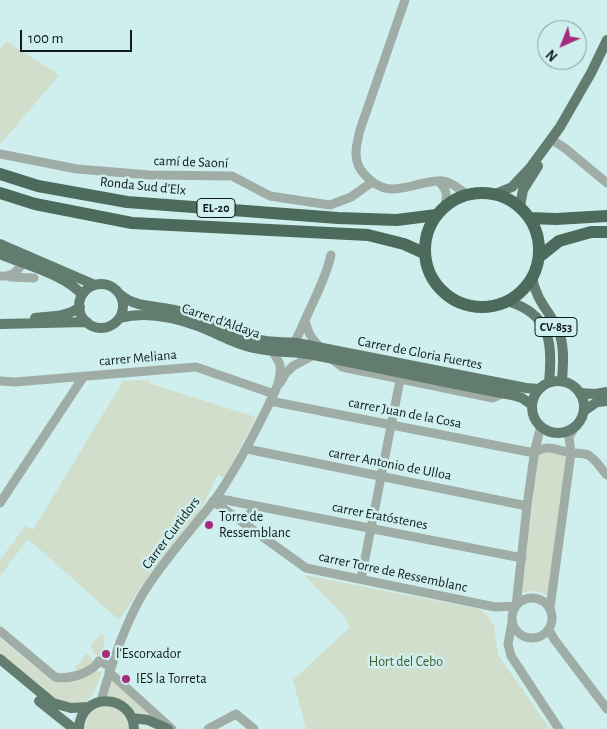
<!DOCTYPE html>
<meta charset="utf-8">
<style>
body{margin:0}
#map{position:relative;width:607px;height:729px;overflow:hidden;background:#cfefee;font-family:"Alegreya Sans",sans-serif}
canvas{display:block}
.north{position:absolute;left:537px;top:20px;width:50px;height:50px;box-sizing:border-box;background:#cfefee;border:1px solid #829a99;border-radius:50%;rotate:224deg;font-size:14px;font-weight:700;line-height:20px;text-align:center;color:#0f1a1a}
.north::after{content:'';display:block;margin:auto;width:18px;height:22px;background:#a62b7f;clip-path:polygon(50% 0,100% 100%,50% 72%,0 100%)}
.scale{position:absolute;left:20px;top:30px;width:112px;height:22px;box-sizing:border-box;border:2px solid #0f1a1a;border-top:0;padding-left:6px;font-size:15px;line-height:18px;white-space:nowrap;color:#0f1a1a;-webkit-text-stroke:4px #cfefee;paint-order:stroke}
</style>
<div id="map">
<canvas width="607" height="729"></canvas>
<div class="north">N</div>
<div class="scale">100 m</div>
</div>
<script>
const c = document.querySelector('canvas').getContext('2d');
c.lineJoin = 'round';
function paint(path, color) { c.fillStyle = color; c.fill(path, 'evenodd'); }
function trace(path, color, width, dash) { c.strokeStyle = color; c.lineWidth = width; c.lineCap = dash ? 'butt' : 'round'; c.setLineDash(dash || []); c.stroke(path); }
function label(font, color, halo, rows, align = 'center') {
  c.font = font + ' "Alegreya Sans",sans-serif'; c.lineWidth = 5; c.setLineDash([]); c.textBaseline = 'middle'; c.strokeStyle = halo; c.fillStyle = color; for (const [text, x, y, turn = 0] of rows) {
    c.save(); c.translate(x, y); c.rotate((+turn || 0) * Math.PI / 180); c.textAlign = isNaN(turn) ? turn : align; if (halo) c.strokeText(text, 0, 0); c.fillText(text, 0, 0); c.restore();
  }
}
paint(new Path2D(`
 M6,41L59,75L0,145V50Z
 M148,380L151,384L256,417L227,473L224,478L218,475L197,516L152,571L119,620L28,539L0,576V560L26,525L33,530L123,381Z
 M542,452L562,453L567,459L548,595C539,591 532,590 522,593L538,457Z
 M304,575L479,609L488,616L494,625L498,655L550,729H306L293,680L350,627L342,613Z
 M102,633L105,638L101,657C95,656 92,651 91,645Z
 M0,638L52,681C69,681 85,669 102,672L94,692L86,703H60L0,656Z
 M87,653L95,662L92,666L79,670L74,669Z
 M115,682L152,718C147,717 140,716 136,713C124,705 125,699 108,696L110,683Z
 M98,706C118,706 125,708 129,729H84L87,717Z`), '#d2decc');
trace(new Path2D(`
 M405,0L360,130C356,146 352,161 364,174C384,196 398,189 424,183C430,182 437,180 443,181C452,182 459,189 466,194
 M551,139L566,149L607,183
 M0,154L77,169L150,175L232,176L270,196L330,205L351,197L372,182
 M438,181C446,188 448,194 445,205
 M0,276C11,277 16,273 22,264
 M10,277L34,278
 M305,320C308,332 311,339 320,347
 M293,343C300,335 301,327 306,318C315,297 326,278 331,255
 M333,360L342,367L493,398L502,394
 M0,381L15,382L196,367L274,394
 M280,383L286,373L293,366L314,355
 M270,401L534,453
 M247,449L527,506
 M534,453C549,443 557,451 572,453C577,453 583,453 588,455C596,459 601,469 607,475
 M216,498L522,558
 M213,501L306,568L495,607L516,606
 M0,503L84,376
 M248,526L249,515L255,506
 M361,579L400,380
 M512 618a20 20 0 1 1 40 0a20 20 0 1 1-40 0Z
 M516,606L527,506L535,449L541,426
 M550,608L571,453L569,437L575,427
 M512,622L508,644L511,656L559,729
 M549,630L554,639L607,709
 M0,631L55,677C69,680 92,673 99,661L111,667
 M109,672L172,729
 M101,701C111,665 124,627 142,595C163,560 192,530 216,498C235,471 250,442 265,412C272,398 282,381 280,365C279,361 275,356 273,352
 M208,729L236,714L254,729`), '#9fada6', 9);
trace(new Path2D(`
 M495,194L512,187L530,168L560,127L591,73L607,40
 M520,206L523,190L538,166
 M0,244L95,285
 M0,254C23,264 68,276 82,295
 M532,277C536,301 549,310 558,330C565,345 563,365 562,381
 M79 306a22 22 0 1 1 44 0a22 22 0 1 1-44 0Z
 M121,295C137,309 160,305 179,311C202,317 222,329 244,336C260,342 279,342 297,343L526,388L539,389
 M507,301C551,314 553,343 549,382
 M35,318C51,316 67,317 80,307
 M120,318C145,311 173,317 198,326C217,333 234,344 254,348C274,353 294,351 314,355C380,368 446,383 512,395L522,398L532,405
 M0,324L87,322
 M532 407a26 26 0 1 1 52 0a26 26 0 1 1-52 0Z
 M580,393L595,394L607,392
 M584,411L597,402L607,401
 M0,659L53,703L71,708L89,707
 M39,701L74,729
 M132,718L148,720L168,729
 M79,729C80,691 133,693 134,729`), '#627c6f', 10);
trace(new Path2D(`
 M0,174L38,186L127,202L338,218L397,220L436,215
 M425 250a57 57 0 1 1 114 0a57 57 0 1 1-114 0Z
 M0,193L35,204L132,223L368,235L404,244L424,253
 M530,218L556,219L607,216
 M539,257L559,241L591,232H607`), '#4c6b5c', 12);
for (const [x, y, r, color] of [
 [209,525,5,"#a62b7f"],
 [106,654,5,"#a62b7f"],
 [126,679,5,"#a62b7f"]
]) { const dot = new Path2D(); dot.arc(x, y, r, 0, 2 * Math.PI); c.fillStyle = color; c.fill(dot); trace(dot, '#cfefee', 2); }
for (const [x, y, w] of [
 [216,208,38],
 [556,327,42]
]) { const box = new Path2D(); box.roundRect(x - w / 2, y - 9.5, w, 19, 4); c.fillStyle = '#cfefee'; c.fill(box); trace(box, '#0f1a1a', 1); }
label('bold 12px', '#0f1a1a', null, [
 ["EL-20",216,208],
 ["CV-853",556,327]
]);
label('14px', '#0f1a1a', '#cfefee', [
 ["camí de Saoní",191,162,2],
 ["Ronda Sud d'Elx",143,186,6],
 ["Carrer d'Aldaya",221,321,19],
 ["Carrer de Gloria Fuertes",420,353,11],
 ["carrer Meliana",138,358,-5],
 ["carrer Juan de la Cosa",405,413,11],
 ["carrer Antonio de Ulloa",390,464,11],
 ["carrer Eratóstenes",380,516,11],
 ["Carrer Curtidors",171,533,-53],
 ["carrer Torre de Ressemblanc",393,572,12]
]);
label('14px', '#0f1a1a', '#cfefee', [
 ["Torre de",219,517],
 ["Ressemblanc",219,533],
 ["l'Escorxador",116,654],
 ["IES la Torreta",136,679]
], 'left');
label('14px', '#445e33', '#cfefee', [
 ["Hort del Cebo",406,662]
]);
</script>
